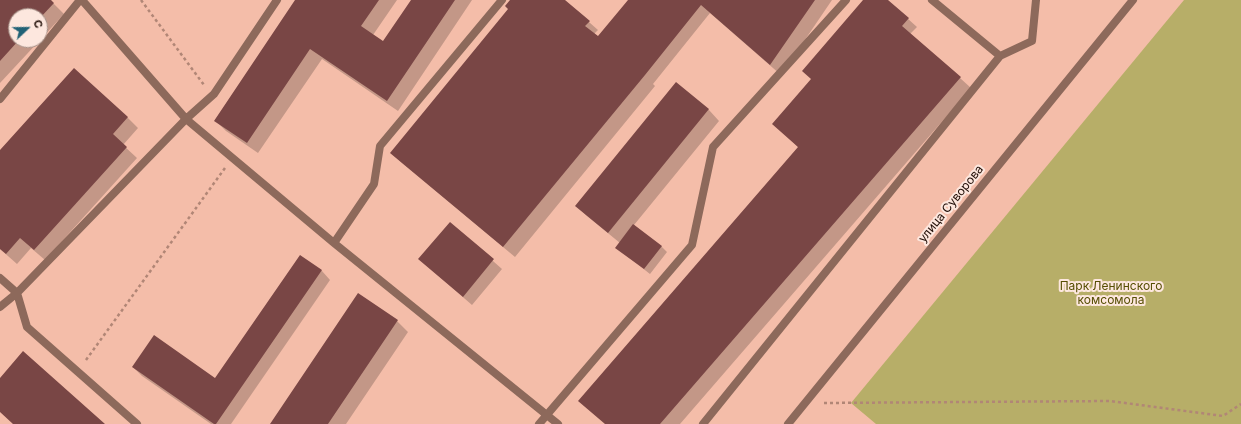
<!DOCTYPE html>
<meta charset="utf-8">
<style>
body{margin:0}
#map{position:relative;width:1241px;height:424px;overflow:hidden;background:#f4bda9;font-family:Inter,sans-serif}
canvas{display:block}
.north{position:absolute;left:8px;top:8px;width:40px;height:40px;box-sizing:border-box;background:#fde7de;border:1px solid #a59188;border-radius:50%;rotate:68deg;font-size:11px;font-weight:700;line-height:16px;text-align:center;color:#220f08}
.north::after{content:'';display:block;margin:auto;width:14px;height:18px;background:#216276;clip-path:polygon(50% 0,100% 100%,50% 72%,0 100%)}
</style>
<div id="map">
<canvas width="1241" height="424"></canvas>
<div class="north">С</div>
</div>
<script>
const c = document.querySelector('canvas').getContext('2d');
c.lineJoin = 'round';
function paint(path, color) { c.fillStyle = color; c.fill(path, 'evenodd'); }
function trace(path, color, width, dash) { c.strokeStyle = color; c.lineWidth = width; c.lineCap = dash ? 'butt' : 'round'; c.setLineDash(dash || []); c.stroke(path); }
function label(font, color, halo, rows, align = 'center') {
  c.font = font + ' Inter,sans-serif'; c.lineWidth = 4; c.setLineDash([]); c.textBaseline = 'middle'; c.strokeStyle = halo; c.fillStyle = color; for (const [text, x, y, turn = 0] of rows) {
    c.save(); c.translate(x, y); c.rotate((+turn || 0) * Math.PI / 180); c.textAlign = isNaN(turn) ? turn : align; if (halo) c.strokeText(text, 0, 0); c.fillText(text, 0, 0); c.restore();
  }
}
paint(new Path2D(`
 M1184,0H1241V424H876L851,403Z`), '#b7ae68');
paint(new Path2D(`
 M0,0H50L64,14L40,40V16H16V40H40L0,83Z
 M297,0H397L373,35L384,43L412,0H472L398,111L322,59L258,153L226,131L215,120Z
 M511,0H564L598,30L594,34L602,41L630,0H832L781,75L710,13L653,84L655,86L515,257L402,163L391,153L509,9Z
 M864,0H887L917,27L910,34L960,78L971,88L680,424H605L799,148L774,124L812,80Z
 M677,84L709,110L719,121L634,225L661,246L667,252L650,274L623,253L620,243L587,216L577,206Z
 M127,117L138,128L123,145L137,158L45,260L31,248L17,264L0,249V152Z
 M450,223L502,269L472,305L419,259Z
 M300,256L322,271L330,280L231,424H211L142,376L133,367L215,379Z
 M397,321L408,332L346,424H271Z`), '#0003');
paint(new Path2D(`
 M0,0H51L54,3L40,18V16H16V40H19L0,61Z
 M295,0H379L361,26L383,41L411,0H455L387,101L310,49L247,143L214,121Z
 M510,0H565L590,21L585,26L598,36L628,0H815L770,65L701,5L645,75L503,247L390,153L508,9L505,6Z
 M863,0H888L909,18L902,26L961,77L660,424H605L578,401L798,147L772,124L811,79L802,71Z
 M74,68L128,117L113,134L127,147L34,250L20,238L6,254L0,249V150Z
 M676,82L709,109L608,233L575,206Z
 M450,222L494,259L463,297L418,259Z
 M633,224L662,246L644,269L615,248Z
 M300,255L322,270L216,424H214L132,367L154,335L215,378Z
 M358,293L398,320L328,424H270Z
 M23,351L105,424H13L0,412V378Z`), '#794645');
trace(new Path2D(`
 M141,0L204,85
 M86,360L225,168
 M824,403L1110,401L1223,416L1241,404`), '#b18676', 2.5, [3, 3]);
trace(new Path2D(`
 M82,0L186,119L334,243L558,424
 M932,0L1000,56L1032,41L1036,0
 M0,99L80,0
 M334,243L374,184L380,146L502,0
 M0,278L17,293L186,119L214,94L277,0
 M0,307L17,293L27,327L137,424
 M539,424L692,245L713,147L846,0
 M703,424L1000,56`), '#8d695b', 8);
trace(new Path2D(`
 M788,424L1133,0`), '#8d695b', 8);
label('12px', '#220f08', '#fde7de', [
 ["улица Суворова",951,204,-51]
]);
label('12px', '#564e03', '#fde7de', [
 ["Парк Ленинского",1111,286],
 ["комсомола",1111,300]
]);
</script>
